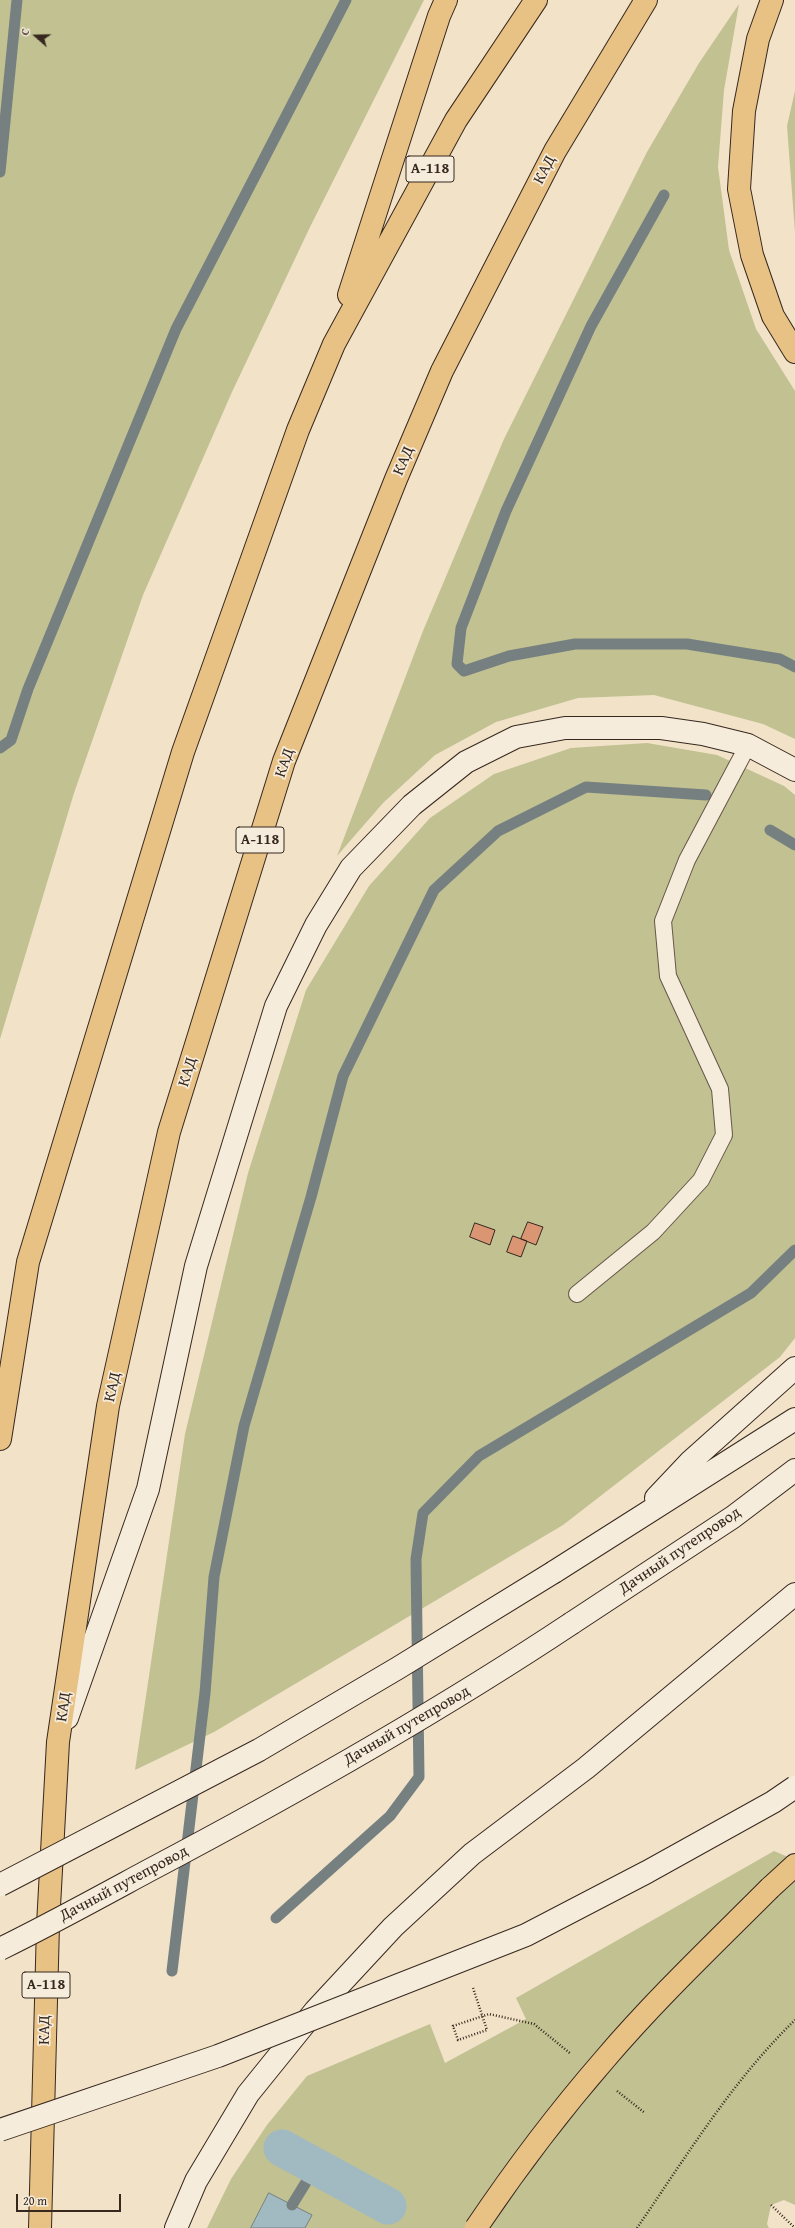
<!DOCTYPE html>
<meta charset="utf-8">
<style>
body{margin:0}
#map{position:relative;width:795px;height:2228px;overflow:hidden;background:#f1e2c8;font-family:"Gentium Book Plus",serif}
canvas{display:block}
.north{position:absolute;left:16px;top:16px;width:40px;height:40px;-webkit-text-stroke:3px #f6ecdb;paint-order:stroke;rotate:290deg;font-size:11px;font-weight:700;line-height:16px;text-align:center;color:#37281f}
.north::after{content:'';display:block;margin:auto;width:14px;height:18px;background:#37281f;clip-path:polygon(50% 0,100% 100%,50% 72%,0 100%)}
.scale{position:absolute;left:16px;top:2194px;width:105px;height:18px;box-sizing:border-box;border:2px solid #37281f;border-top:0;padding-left:5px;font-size:12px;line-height:14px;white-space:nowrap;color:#37281f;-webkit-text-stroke:3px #f6ecdb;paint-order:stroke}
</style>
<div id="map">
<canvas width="795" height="2228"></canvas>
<div class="north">С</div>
<div class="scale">20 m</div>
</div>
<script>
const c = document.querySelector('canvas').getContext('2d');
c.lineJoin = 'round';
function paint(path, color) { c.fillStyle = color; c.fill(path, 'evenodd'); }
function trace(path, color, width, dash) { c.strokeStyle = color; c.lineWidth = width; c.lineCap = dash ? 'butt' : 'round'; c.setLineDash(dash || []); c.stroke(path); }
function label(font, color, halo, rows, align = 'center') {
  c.font = font + ' "Gentium Book Plus",serif'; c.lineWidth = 3.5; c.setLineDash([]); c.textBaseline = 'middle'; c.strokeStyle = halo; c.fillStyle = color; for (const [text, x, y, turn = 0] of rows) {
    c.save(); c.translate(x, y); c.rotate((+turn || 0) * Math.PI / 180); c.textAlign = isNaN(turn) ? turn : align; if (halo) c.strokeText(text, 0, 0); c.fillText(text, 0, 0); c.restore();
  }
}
paint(new Path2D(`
 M0,0H424L310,227L232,392L143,595L74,793L0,1039Z
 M739,4L724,90L718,167L729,250L756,329L795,391V739L763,724L654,695L578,698L496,722L435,755L383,803L337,856L423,631L504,439L647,152L699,63Z
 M795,91V232L787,126Z
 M647,743L717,755L784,786L795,795V1338L780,1357L563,1525L214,1732L135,1770L185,1434L248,1173L306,990L369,886L430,818L494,774L571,748Z
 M774,1851L795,1860V2205L784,2200L771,2205L767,2224L769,2228H207L231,2179L267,2125L307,2076L430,2024L445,2063L526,2019L516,1998Z`), '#c1c192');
const water = new Path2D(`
 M269,2193L312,2215L305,2228H251Z`);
paint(water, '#a1bac1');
trace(water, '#778080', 1);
trace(new Path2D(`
 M0,172L17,0
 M664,195L591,326L506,511L461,628L457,664L464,671L509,656L575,644H687L780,659L795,667
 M0,748L11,740L28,689L176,329L346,0
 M770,830L795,845
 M276,1918L390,1816L419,1777L416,1559L423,1513L479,1456L751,1293L795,1250
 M172,1971L205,1693L214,1577L244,1426L311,1197L343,1076L434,890L498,831L586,787L706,795
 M292,2205L316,2166`), '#778080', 11);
trace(new Path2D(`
 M282,2148L388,2206`), '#a1bac1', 37);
const building = new Path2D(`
 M528,1222L543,1227L536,1245L521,1239Z
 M475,1223L495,1230L490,1245L470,1237Z
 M513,1236L527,1241L521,1257L507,1252Z`);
paint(building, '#da9573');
trace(building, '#37281f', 1);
const service = new Path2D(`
 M577,1294L653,1232L701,1180L724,1135L720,1089L668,976L663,921L687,860L748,745`);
const secondary = new Path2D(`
 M656,1498L690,1462L795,1368
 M554,1572L795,1419
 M572,1623L733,1517L795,1470
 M67,1718L148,1489L196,1266L276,1006L316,925L351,868L412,805L466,762L516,737L565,728H661L703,734L748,745L795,770
 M176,2228L196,2181L248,2094L315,2011L393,1927L472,1854L586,1768L795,1594`);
const motorway = new Path2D(`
 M772,0L758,39L744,111L739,189L752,255L773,316L795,352
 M349,295L439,16L446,0
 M0,1439L28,1262L183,752L298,430L334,344L456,120L536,0
 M770,1888L795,1865
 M40,2228L48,1925L58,1742L108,1406L169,1132L284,761L396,479L442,371L555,151L646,0`);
trace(service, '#665649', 18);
trace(secondary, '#37281f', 24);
trace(motorway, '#37281f', 24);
trace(new Path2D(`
 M478,2033L458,2040L453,2026L489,2014L534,2024L571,2054
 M617,2091L645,2113
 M771,2205L795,2228
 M637,2228C686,2157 732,2081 795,2020`), '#37281f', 2.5, [1, 2]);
trace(service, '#f6ecdb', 16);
trace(secondary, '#f6ecdb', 22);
trace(motorway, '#e8c184', 22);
const secondaryBridge = new Path2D(`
 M0,1885L259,1750L398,1668L554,1572
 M0,1949C49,1925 98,1898 146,1872C292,1795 435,1714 572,1623
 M0,2130L218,2056L526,1935L647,1872L773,1802L795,1787`);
const motorwayBridge = new Path2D(`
 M476,2228C515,2170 558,2113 604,2060C656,1999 714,1944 770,1888`);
trace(secondaryBridge, '#37281f', 24, []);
trace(motorwayBridge, '#37281f', 24, []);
trace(new Path2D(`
 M473,1988L487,2030L478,2033`), '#37281f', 2.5, [1, 2]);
trace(secondaryBridge, '#f6ecdb', 22);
trace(motorwayBridge, '#e8c184', 22);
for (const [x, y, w] of [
 [430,169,48],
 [260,840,48],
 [46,1985,48]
]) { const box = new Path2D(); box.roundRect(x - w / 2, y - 13, w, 26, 3); c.fillStyle = '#f6ecdb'; c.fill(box); trace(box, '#37281f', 1); }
label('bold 15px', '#37281f', null, [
 ["А-118",430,169],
 ["А-118",260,840],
 ["А-118",46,1985]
]);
label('16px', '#37281f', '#f6ecdb', [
 ["КАД",545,170,-63],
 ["КАД",404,461,-67],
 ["КАД",285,763,-71],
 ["КАД",188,1072,-73],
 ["КАД",113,1387,-78],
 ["Дачный путепровод",680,1551,-34],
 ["КАД",64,1707,-82],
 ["Дачный путепровод",407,1726,-30],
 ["Дачный путепровод",124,1884,-28],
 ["КАД",45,2030,-89]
]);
</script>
